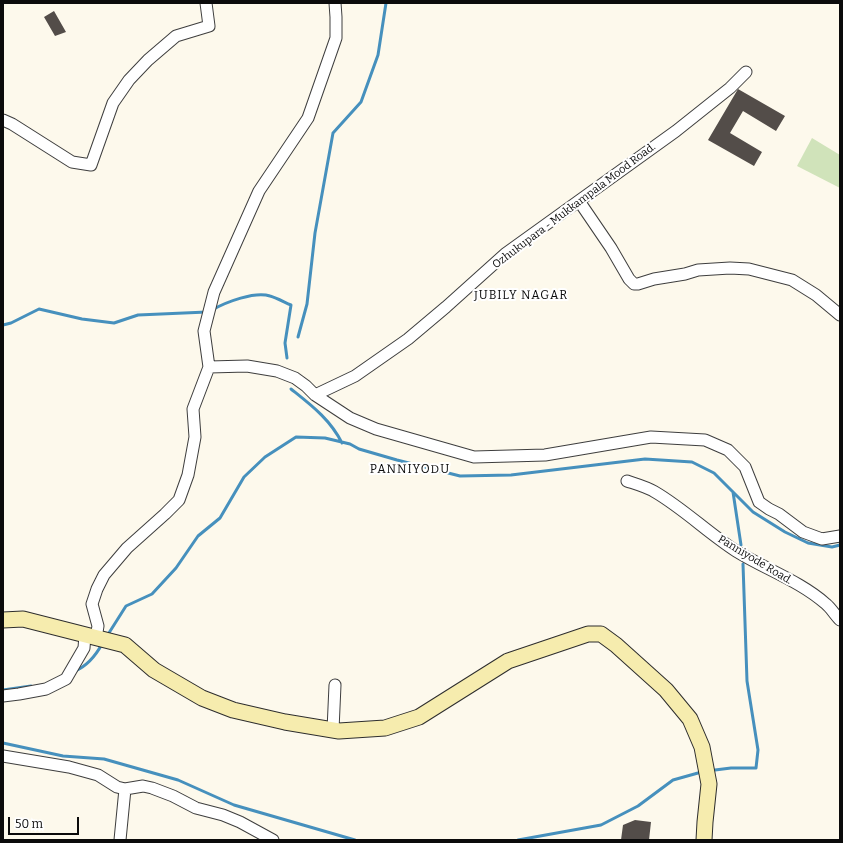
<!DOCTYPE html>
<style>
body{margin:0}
#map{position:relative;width:843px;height:843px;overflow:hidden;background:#fdf9ec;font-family:Bitter,serif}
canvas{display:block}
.frame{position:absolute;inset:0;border:4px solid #0b0b0b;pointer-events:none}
.scale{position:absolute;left:8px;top:817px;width:71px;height:18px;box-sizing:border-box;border:2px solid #0b0b0b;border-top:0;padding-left:5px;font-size:12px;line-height:14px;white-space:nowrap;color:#0b0b0b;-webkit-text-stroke:3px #fff;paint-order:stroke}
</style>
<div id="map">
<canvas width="843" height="843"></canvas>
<div class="frame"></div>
<div class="scale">50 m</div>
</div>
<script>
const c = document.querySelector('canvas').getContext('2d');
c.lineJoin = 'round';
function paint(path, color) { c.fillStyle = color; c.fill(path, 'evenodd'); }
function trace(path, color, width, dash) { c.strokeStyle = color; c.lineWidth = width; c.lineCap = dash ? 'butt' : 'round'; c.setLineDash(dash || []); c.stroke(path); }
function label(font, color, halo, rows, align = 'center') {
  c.font = font + ' Bitter,serif'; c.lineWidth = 4; c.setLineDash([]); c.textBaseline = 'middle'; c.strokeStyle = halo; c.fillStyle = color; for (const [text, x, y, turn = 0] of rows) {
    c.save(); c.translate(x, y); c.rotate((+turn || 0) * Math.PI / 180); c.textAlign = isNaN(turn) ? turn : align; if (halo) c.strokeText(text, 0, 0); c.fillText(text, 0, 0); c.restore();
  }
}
paint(new Path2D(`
 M812,138L840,155V188L797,166Z`), '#d0e3ba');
trace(new Path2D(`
 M212,310C226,302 255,291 270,296C277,298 284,302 291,305L285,343L287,358
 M3,325L11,323L39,309L82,319L114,323L138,315L207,312
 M298,337L307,304L315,233L333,133L361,102L378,55L386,3
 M291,389C311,405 330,419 342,443
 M733,492L741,545
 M107,636L126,606L152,594L176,568L198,536L220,518L244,477L265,457L296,437L325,438L350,444L359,449L397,460L460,476L511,475L645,459L692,462L714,473L753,512L785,532L808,543L832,547L840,545
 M75,671C87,666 96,655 102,644
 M3,690L31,686
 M3,743L63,756L104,759L178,780L234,805L355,840
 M715,770L731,768H756L758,750L747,681L743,564
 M518,840L601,825L638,806L673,780L698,773`), '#4690bd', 3);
paint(new Path2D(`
 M54,11L66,32L55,36L44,17Z
 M738,89L785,116L776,131L743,111L730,133L762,152L754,166L708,140Z
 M635,820L651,822L649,840H621L623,825Z`), '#534d49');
const minor = new Path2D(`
 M3,120L12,124L72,162L91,165L113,103L129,80L148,60L176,36L209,26L206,3
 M579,201L611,248L629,279L634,284H638L654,279L685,274L698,270L730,268L749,269L792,280L816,295L840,315
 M209,367L204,331L214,292L259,191L308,118L336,38V17L335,3
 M315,395L355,376L408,339L446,307L505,254L676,131L730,88L746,72
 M627,481C636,484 647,487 655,492C684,509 708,533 736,551C765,569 800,581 826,604C831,608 835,615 840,620
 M96,638L98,626L92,604L97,589L104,575L127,548L165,514L179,500L188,475L195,437L193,409L209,367L247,366L277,371L295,378L306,386L315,395L350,418L376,429L474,457L545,455L651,437L705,440L728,450L745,467L759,502L769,509L779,514L803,532L822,539L840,536
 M3,696L19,694L46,689L66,679L84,648L85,635
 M333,730L335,685
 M3,756L69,767L98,775L117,787L125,789L143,786L152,788L173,796L196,808L223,815L240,822L273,840
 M120,840L125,789`);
const secondary = new Path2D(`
 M3,620L23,619L125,645L154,670L202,698L233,710L285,722L339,731L385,728L419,717L508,661L588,634H601L616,645L666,690L690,719L702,747L709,784L705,822L704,840`);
trace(minor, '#3e3e3e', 13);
trace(secondary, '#2d2d2d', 17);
trace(minor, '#fff', 11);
trace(secondary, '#f6ecae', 15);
label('11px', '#0b0b0b', '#fff', [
 ["Ozhukupara - Mukkampala Mood Road.",574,206,-37],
 ["Panniyode Road.",755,560,31]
]);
c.letterSpacing = '1px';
label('12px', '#0b0b0b', '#fff', [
 ["JUBILY NAGAR",521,296],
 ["PANNIYODU",410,470]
]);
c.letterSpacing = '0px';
</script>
